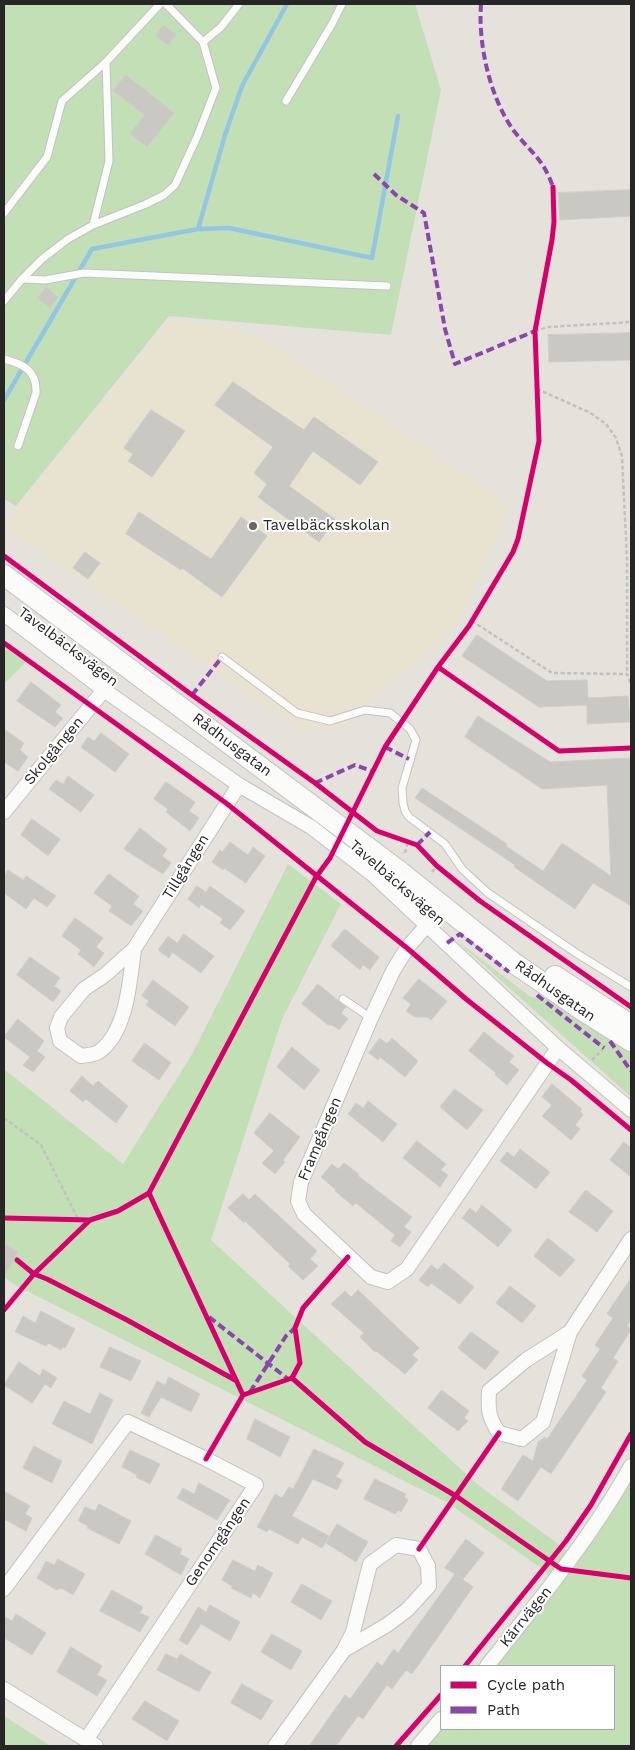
<!DOCTYPE html>
<meta charset="utf-8">
<style>
body{margin:0}
#map{position:relative;width:635px;height:1750px;overflow:hidden;background:#e5e2dc;font-family:"Work Sans",sans-serif}
canvas{display:block}
.frame{position:absolute;inset:0;border:5px solid #262626;pointer-events:none}
.legend{position:absolute;left:440px;top:1665px;width:175px;height:65px;box-sizing:border-box;background:#fff;border:1px solid #a8a8a8;margin:0;padding:6px 9px;list-style:none;font-size:15px;color:#262626}
.legend li{display:flex;align-items:center;gap:10px;height:25px}
.legend b{width:25px;border:1px solid #a8a8a8}
</style>
<div id="map">
<canvas width="635" height="1750"></canvas>
<div class="frame"></div>
<ul class="legend">
<li><b style="height:6px;background:#d6006c"></b>Cycle path</li>
<li><b style="height:6px;background:#8e44ad"></b>Path</li>
</ul>
</div>
<script>
const c = document.querySelector('canvas').getContext('2d');
c.lineJoin = 'round';
function paint(path, color) { c.fillStyle = color; c.fill(path, 'evenodd'); }
function trace(path, color, width, dash) { c.strokeStyle = color; c.lineWidth = width; c.lineCap = dash ? 'butt' : 'round'; c.setLineDash(dash || []); c.stroke(path); }
function label(font, color, halo, rows, align = 'center') {
  c.font = font + ' "Work Sans",sans-serif'; c.lineWidth = 4; c.setLineDash([]); c.textBaseline = 'middle'; c.strokeStyle = halo; c.fillStyle = color; for (const [text, x, y, turn = 0] of rows) {
    c.save(); c.translate(x, y); c.rotate((+turn || 0) * Math.PI / 180); c.textAlign = isNaN(turn) ? turn : align; if (halo) c.strokeText(text, 0, 0); c.fillText(text, 0, 0); c.restore();
  }
}
paint(new Path2D(`
 M171,319L258,334L511,506L457,626L343,726L301,731L4,528V523Z`), '#e8e2d1');
paint(new Path2D(`
 M4,4H415L441,90L391,335L169,316L16,506L4,499Z
 M4,643L27,661L4,684Z
 M288,864L341,904L282,1019L211,1240L477,1484L570,1553L551,1579L541,1568L448,1503L13,1284L4,1277V1069L123,1164L191,1056Z
 M456,940L531,997L553,1000L631,1050V1097Z
 M631,1476V1746H424L441,1729H614V1666H493L559,1588L579,1561Z
 M4,1716L51,1746H4Z`), '#c3dfb6');
trace(new Path2D(`
 M198,229L225,135L242,86L287,4
 M4,400L92,249L198,229L229,228L372,258L398,116`), '#92c7e4', 4.5);
const building = new Path2D(`
 M163,25L176,34L168,45L156,36Z
 M126,75L174,113L147,147L130,133L145,115L113,91Z
 M631,190V216L560,220L558,193Z
 M46,287L58,297L50,308L38,298Z
 M631,333V360L549,362L548,335Z
 M233,382L304,430L314,417L378,462L360,485L313,451L289,486L335,519L319,542L258,497L267,484L254,473L273,447L215,405Z
 M151,410L185,431L152,477L128,461L133,454L124,448Z
 M139,512L211,559L241,517L267,536L222,597L182,568L181,570L126,534Z
 M85,552L100,563L88,579L73,568Z
 M477,635L547,681L587,680L588,698L628,696L630,722L587,724V705L539,707L462,656Z
 M31,682L61,705L55,712L63,718L55,727L17,701Z
 M478,716L550,762L631,758V906L593,883L575,909L514,867L515,865L415,798L422,788L507,844L506,846L543,871L562,843L611,876L607,785L542,789L465,737Z
 M4,729L24,743L20,750L28,757L18,771L4,762Z
 M101,733L129,754L115,772L81,747L88,737L94,741Z
 M68,776L94,795L81,812L49,789L56,780L63,784Z
 M166,782L195,802L189,811L199,818L190,831L166,812L168,809L154,799Z
 M32,819L60,839L48,856L21,835Z
 M140,828L167,849L162,856L171,863L163,874L124,849Z
 M230,842L248,855L253,847L265,856L246,883L224,868L223,870L212,862L220,850L222,852Z
 M8,870L23,880L26,876L56,896L47,907L34,898L26,909L4,893V877Z
 M109,874L139,896L133,904L143,911L131,926L109,911L112,906L94,893Z
 M197,886L206,892L210,886L245,911L230,930L220,923L223,919L201,904L199,908L188,899Z
 M75,918L103,938L96,947L104,953L94,967L78,954L81,950L62,936Z
 M345,929L379,957L370,970L363,965L360,970L331,946Z
 M184,934L214,956L201,973L172,952L169,958L158,950L168,936L177,943Z
 M30,957L60,978L54,986L61,991L53,1002L17,975Z
 M419,979L447,1001L431,1020L427,1017H415L406,1011L411,1004L403,998Z
 M153,980L189,1007L175,1026L146,1005L149,1001L142,996Z
 M318,984L346,1007L341,1013L348,1019L339,1030L332,1025H328L302,1004Z
 M18,1019L44,1041L37,1051L45,1057L33,1072L23,1065L30,1057L4,1037Z
 M484,1032L514,1056L509,1062L519,1070L507,1085L495,1075L496,1073L469,1051Z
 M380,1038L387,1044L392,1038L418,1061L405,1077L380,1057L378,1060L369,1053Z
 M145,1043L171,1063L159,1080L132,1061Z
 M292,1047L320,1070L304,1090L277,1067Z
 M82,1076L93,1086L98,1081L128,1106L116,1123L86,1099L83,1102L70,1091Z
 M552,1084L582,1109L580,1111L583,1115L575,1125L580,1129L571,1140L542,1116L552,1105L542,1097Z
 M455,1089L483,1110L467,1130L440,1107Z
 M368,1101L397,1124L383,1142L348,1114L356,1103L363,1108Z
 M270,1113L300,1137L283,1160L285,1162L275,1174L262,1163L274,1151L254,1133Z
 M417,1141L446,1164L441,1170L448,1175L440,1187L403,1158Z
 M624,1142L631,1148V1177L610,1160Z
 M520,1149L550,1172L536,1189L500,1161L507,1152L514,1157Z
 M344,1163L359,1174L357,1175L412,1217L404,1227L411,1232L400,1247L391,1241L395,1235L356,1203L353,1206L335,1191L336,1190L321,1177L332,1164L338,1169Z
 M586,1190L613,1211L597,1232L569,1212Z
 M243,1194L249,1200L255,1194L317,1251L310,1259L318,1266L303,1280L288,1266L290,1264L245,1221L244,1223L228,1208Z
 M482,1205L512,1230L498,1247L462,1218L470,1208L476,1213Z
 M548,1238L575,1260L560,1277L534,1256Z
 M4,1244L18,1252L4,1276Z
 M444,1263L474,1287L460,1304L431,1283L428,1287L419,1280L431,1265L438,1270Z
 M631,1278V1320L627,1326L631,1330L613,1358L618,1361L601,1388L606,1392L551,1474L541,1467L518,1501L501,1489L523,1455L533,1461L538,1442L545,1437L547,1439L587,1380L582,1376L600,1349L595,1345L613,1318L607,1314Z
 M510,1286L536,1306L522,1323L496,1303Z
 M358,1290L419,1348L412,1355L418,1360L405,1374L376,1351L375,1352L360,1337L364,1333L331,1304L345,1291L351,1297Z
 M41,1311L75,1329L65,1348L63,1347L61,1350L48,1343L46,1346L15,1332L23,1316L35,1323Z
 M471,1332L499,1352L485,1370L458,1348Z
 M110,1347L141,1361L131,1381L100,1367Z
 M19,1362L40,1376L43,1369L57,1378L51,1388L45,1384L32,1403L4,1385Z
 M169,1377L200,1394L191,1412L161,1397L149,1417L141,1413L157,1381L165,1385Z
 M442,1390L469,1411L464,1418L468,1421L458,1431L428,1408Z
 M100,1393L113,1400L92,1444L52,1424L64,1401L90,1414Z
 M255,1419L290,1437L280,1457L247,1439Z
 M34,1446L62,1461L52,1483L23,1468Z
 M314,1449L344,1463L336,1477L342,1480L337,1490L313,1479L292,1516L329,1536L322,1548L302,1537L298,1544L269,1529L267,1532L257,1527L275,1494L282,1498L289,1487L293,1489Z
 M130,1450L160,1464L150,1484L136,1477L137,1475L122,1467Z
 M375,1479L406,1494L404,1497L408,1500L401,1512L398,1510L395,1514L364,1499Z
 M199,1483L230,1500L217,1520L177,1498L183,1488L194,1494Z
 M4,1491L30,1506L25,1514L32,1518L26,1531L4,1519Z
 M99,1504L131,1521L119,1544L87,1528L88,1526L78,1521L85,1507L95,1511Z
 M337,1524L368,1542L356,1562L326,1543Z
 M156,1535L182,1549L180,1554L189,1559L181,1575L145,1554Z
 M466,1539L484,1553L463,1579L456,1574L473,1587L412,1674L406,1670L392,1689L387,1685L363,1719L358,1716L336,1746H309L345,1695L350,1699L377,1662L382,1666L394,1649L398,1653L455,1574L445,1568Z
 M58,1559L85,1574L73,1595L61,1588L56,1590L37,1578L46,1561L54,1565Z
 M233,1560L255,1571L258,1565L273,1573L260,1598L253,1593L251,1598L231,1588L232,1586L222,1580Z
 M302,1584L332,1601L321,1620L291,1602Z
 M112,1590L143,1607L140,1613L149,1617L140,1632L100,1611Z
 M210,1605L240,1622L230,1641L201,1624L187,1645L179,1640L198,1607L206,1612Z
 M16,1614L46,1633L32,1655L4,1638V1616L12,1621Z
 M272,1634L302,1651L291,1670L261,1652Z
 M71,1647L102,1666L97,1675L107,1680L97,1696L57,1672Z
 M166,1654L177,1659L180,1654L211,1672L199,1692L157,1670Z
 M242,1684L273,1701L261,1720L231,1703Z
 M145,1701L179,1721L167,1741L132,1719Z`);
paint(building, '#cac8c3');
trace(building, '#cfcdc8', 1);
const lane = new Path2D(`
 M203,42L221,27L239,4
 M286,101L332,24L342,4
 M4,213L47,157L62,101L106,62L160,4
 M93,225L109,161L106,62
 M22,279L45,280L84,273L387,286
 M4,301L22,279L42,259L68,239L93,225L146,204L164,195L175,185L197,137L216,88L203,42L166,4
 M4,359C23,364 37,370 36,393L18,446
 M222,657L297,713L330,721L365,710L390,713L410,729L416,740L402,788L403,803L405,811L409,817L445,844L462,869L488,893L576,953L631,987
 M343,999L371,1018`);
const street = new Path2D(`
 M4,614L104,690L239,785L311,827L372,874L558,1048L631,1110
 M4,812L104,690
 M427,925L407,948L393,971L371,1018L301,1182L298,1201L304,1214L371,1277L388,1282L407,1269L558,1048
 M134,949C130,980 127,1031 100,1051C95,1055 87,1055 81,1056L60,1041L57,1028L61,1017L84,989L105,975L134,949L239,785
 M570,1332L526,1360L489,1391C488,1409 488,1417 499,1433L522,1439L543,1422L570,1332L631,1239
 M4,1589L128,1422L206,1459L256,1485L86,1740
 M487,1666C538,1602 591,1538 631,1466
 M4,1689L96,1746
 M275,1746L344,1650L353,1632L370,1564L396,1545L419,1549L428,1566L429,1586L407,1610L387,1625L344,1650
 M418,1746L441,1719`);
const secondary = new Path2D(`
 M4,575L398,870L514,963L582,1010L631,1041
 M555,976L631,1025`);
trace(lane, '#c3c1c1', 9);
trace(street, '#c3c1c1', 16);
trace(secondary, '#c3c1c1', 22);
trace(new Path2D(`
 M535,331L548,327L631,322
 M537,389L589,412L606,424L616,438L622,457L627,560V674
 M472,621L552,673L627,674L631,684
 M631,748V747
 M405,853L408,841
 M432,872L437,866
 M592,1060L606,1046
 M4,1118L41,1145L78,1219`), '#c2c1c1', 2.5, [4, 2.5]);
trace(lane, '#fbfbfa', 7);
trace(street, '#fbfbfa', 14);
trace(secondary, '#fbfbfa', 20);
trace(new Path2D(`
 M481,4C478,45 490,98 514,131C531,153 543,158 553,187
 M374,174L396,195L424,213L445,329L455,364L535,331
 M192,695L222,657
 M385,747L409,759
 M315,783L355,765L372,771
 M417,845L430,832
 M447,943L460,934L509,972
 M537,995L604,1048
 M610,1041L631,1071
 M209,1317L288,1379
 M250,1392L286,1336L295,1328`), '#8e44ad', 4, [8, 4]);
trace(new Path2D(`
 M4,556L192,695L315,783L377,831L417,845L437,866L480,901L631,1007
 M4,643L226,803L407,948L466,999L547,1063L571,1080L631,1130
 M438,667L559,751L631,748
 M149,1193L316,877L330,858L385,747L438,667L469,626L513,552L518,539L539,441L535,331L552,240L554,222L553,187
 M4,1218L90,1220L118,1211L149,1193L243,1395L292,1378L365,1442L456,1496L561,1569L631,1578
 M17,1260L34,1274L47,1279L127,1320L235,1380
 M4,1310L34,1274L90,1220
 M292,1378L300,1363L295,1328L303,1308L348,1257
 M206,1459L243,1395
 M419,1549L499,1433
 M465,1666L566,1541L591,1505L631,1434
 M396,1746L441,1695`), '#d6006c', 5);
for (const [x, y, r, color] of [
 [253,526,5,"#696866"]
]) { const dot = new Path2D(); dot.arc(x, y, r, 0, 2 * Math.PI); c.fillStyle = color; c.fill(dot); trace(dot, '#fff', 2); }
label('15px', '#262626', '#fff', [
 ["Tavelbäcksskolan",263,526]
], 'left');
label('15px', '#262626', '#fff', [
 ["Tavelbäcksvägen",68,647,37],
 ["Rådhusgatan",232,745,37],
 ["Skolgången",54,751,-50],
 ["Tillgången",186,867,-58],
 ["Tavelbäcksvägen",397,883,41],
 ["Rådhusgatan",555,991,35],
 ["Framgången",320,1139,-67],
 ["Genomgången",218,1542,-56],
 ["Kärrvägen",526,1617,-51]
]);
</script>
